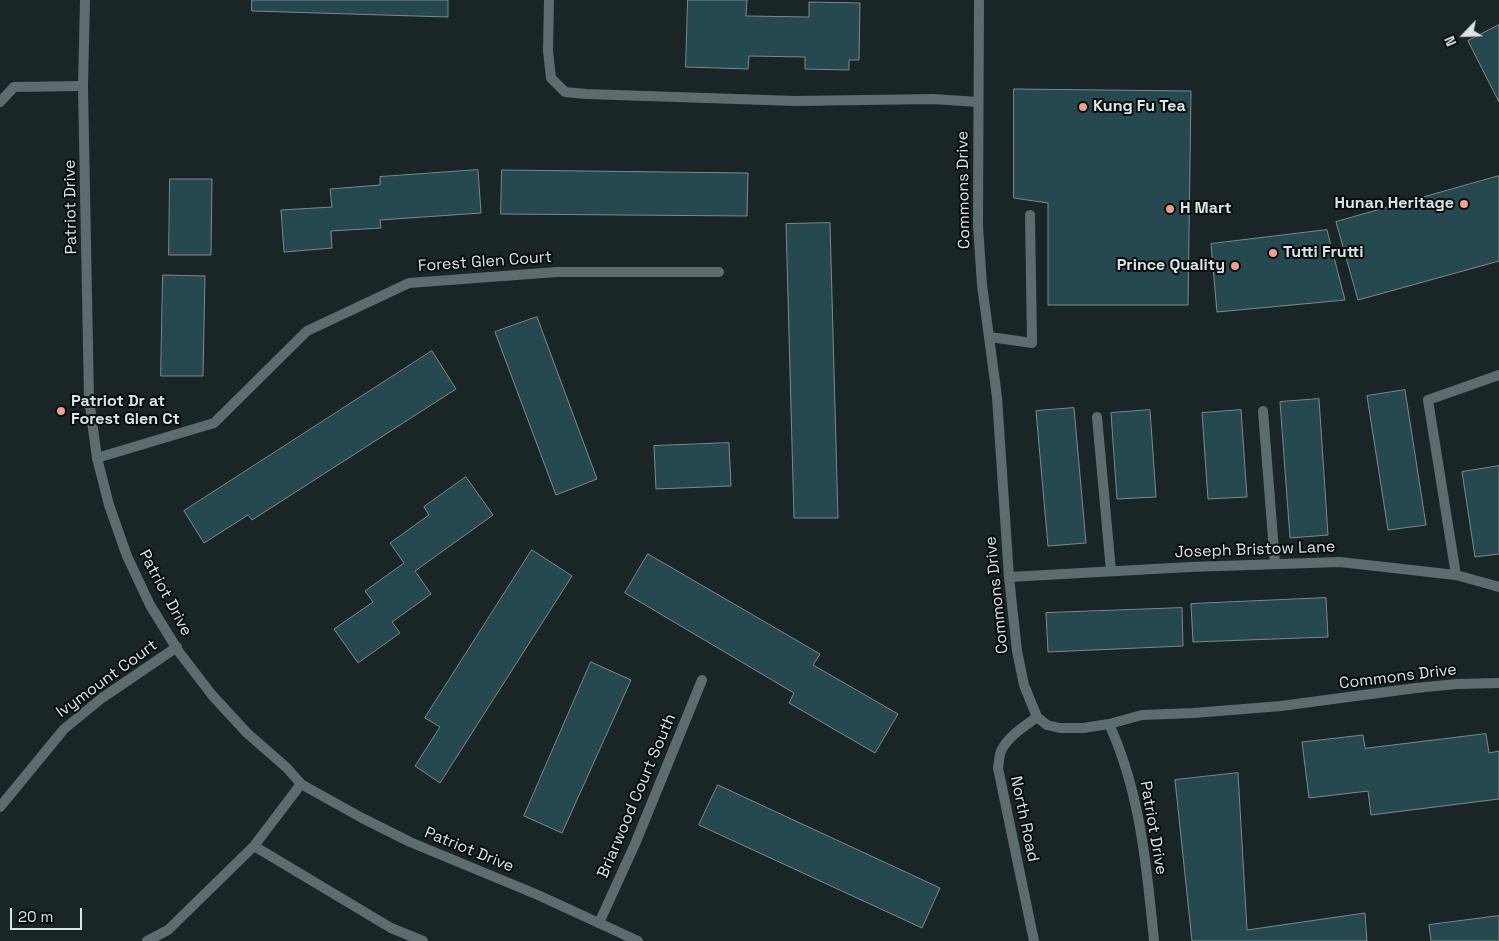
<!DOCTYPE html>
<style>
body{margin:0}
#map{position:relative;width:1499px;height:941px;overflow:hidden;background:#1a2527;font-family:"Space Grotesk",sans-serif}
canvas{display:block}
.north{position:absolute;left:1439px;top:10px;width:50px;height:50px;-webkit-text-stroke:4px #080d0e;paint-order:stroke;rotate:246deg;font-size:14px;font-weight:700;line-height:20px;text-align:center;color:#dce4e5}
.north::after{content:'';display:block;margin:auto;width:18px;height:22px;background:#dce4e5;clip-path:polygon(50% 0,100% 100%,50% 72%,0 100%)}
.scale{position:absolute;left:10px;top:908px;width:72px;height:22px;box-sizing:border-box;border:2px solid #dce4e5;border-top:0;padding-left:6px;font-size:15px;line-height:18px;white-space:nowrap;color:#dce4e5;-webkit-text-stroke:4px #080d0e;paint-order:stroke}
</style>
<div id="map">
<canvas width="1499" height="941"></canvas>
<div class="north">N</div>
<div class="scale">20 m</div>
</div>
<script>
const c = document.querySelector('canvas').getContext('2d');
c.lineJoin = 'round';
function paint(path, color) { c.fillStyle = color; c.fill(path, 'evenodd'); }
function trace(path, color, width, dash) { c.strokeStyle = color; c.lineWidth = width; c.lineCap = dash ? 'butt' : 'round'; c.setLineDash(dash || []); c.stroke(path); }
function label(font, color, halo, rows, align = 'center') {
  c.font = font + ' "Space Grotesk",sans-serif'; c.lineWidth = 4; c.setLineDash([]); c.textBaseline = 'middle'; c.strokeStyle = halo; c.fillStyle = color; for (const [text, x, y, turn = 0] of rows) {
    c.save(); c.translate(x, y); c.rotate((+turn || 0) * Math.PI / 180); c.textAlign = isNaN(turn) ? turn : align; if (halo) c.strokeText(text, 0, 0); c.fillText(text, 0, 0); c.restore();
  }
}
const building = new Path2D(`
 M252,0H448V17L252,11Z
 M688,0H747L746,16L809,17V2L860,3L859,60H849V70L805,69V57L749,56L748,69L686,67Z
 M1499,25V102L1468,41Z
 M1014,89L1191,91L1188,305H1048V203L1014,198Z
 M478,170L481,213L380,220L381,228L331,231L332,248L284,252L281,210L332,207L330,189L380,185V177Z
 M502,170L748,173L747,216L501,214Z
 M1499,176V261L1358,300L1336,222Z
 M170,179H212L211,255H169Z
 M830,223L838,518H794L786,224Z
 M1327,230L1345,300L1217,312L1211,244Z
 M163,275L205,276L203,376H161Z
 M537,317L597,479L556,495L495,332Z
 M432,351L456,389L252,520L248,515L204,543L184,511Z
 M1405,390L1426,525L1388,530L1367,396Z
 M1319,399L1328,535L1290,538L1280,402Z
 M1074,408L1086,543L1048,546L1036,411Z
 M1150,410L1156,497L1117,499L1111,413Z
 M1241,410L1247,497L1208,499L1202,413Z
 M729,443L731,486L656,489L654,446Z
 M1499,466V554L1475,557L1462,472Z
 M466,477L493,515L415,571L431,594L392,622L400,633L358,663L334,629L373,602L365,591L404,563L390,543L429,515L424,507Z
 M532,550L572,576L440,783L415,766L440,727L425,718Z
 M648,554L820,654L813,665L898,714L875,753L789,703L794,693L625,593Z
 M1326,598L1328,637L1193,642L1191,604Z
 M1182,608L1183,646L1048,652L1046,613Z
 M591,662L631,680L562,833L524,816Z
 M1486,734L1489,753L1499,751V799L1371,815L1368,791L1309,798L1302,742L1363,735L1365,748Z
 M1238,773L1247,930L1365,913L1367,941H1192L1175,780Z
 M718,785L940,888L922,928L699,825Z
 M1499,916V941H1431L1429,925Z`);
paint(building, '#25494f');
trace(building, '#7d8a8d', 1);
trace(new Path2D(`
 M549,0L548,51L551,78L565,92L586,94L796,101L933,99L978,102
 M990,337L1032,343L1030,215
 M1263,411L1275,564
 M1097,417L1111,571
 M1456,575L1428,400L1499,375
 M1009,577L1190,567L1340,562L1456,575L1499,587`), '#5d6d6f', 10);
trace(new Path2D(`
 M979,0L978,226L982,285L997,397L1009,577L1017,651L1024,685L1037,717L1047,725L1060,728H1083L1109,724L1142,715L1194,713L1281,706L1416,688L1457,684L1499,683
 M0,102L14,87L83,86
 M97,458L214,423L307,331L409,283L557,272H719
 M1109,724C1140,791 1147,868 1154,941
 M0,807L64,729L102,698L177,647
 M254,846L391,928L423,941
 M599,923L635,844L702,680
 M147,941L168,930L254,846L301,784
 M1034,941L998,768C999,763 999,756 1001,751C1008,736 1025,726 1037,717`), '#5d6d6f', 10);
trace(new Path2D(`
 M85,0L83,86L89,399L97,458L109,505L127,556L150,605L179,652L212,695L247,733L287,768L301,784L362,818L410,842L538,895L638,941`), '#5d6d6f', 10);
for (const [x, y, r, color] of [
 [1083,107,5,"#f49d8d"],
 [1464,204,5,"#f49d8d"],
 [1170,209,5,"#f49d8d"],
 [1273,253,5,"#f49d8d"],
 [1235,266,5,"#f49d8d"],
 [61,411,5,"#f49d8d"]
]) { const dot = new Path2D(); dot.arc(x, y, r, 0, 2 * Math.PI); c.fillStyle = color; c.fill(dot); trace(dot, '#080d0e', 2); }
label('bold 16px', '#dce4e5', '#080d0e', [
 ["Kung Fu Tea",1093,107],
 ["Hunan Heritage",1454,204,"right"],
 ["H Mart",1180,209],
 ["Tutti Frutti",1283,253],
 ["Prince Quality",1225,266,"right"],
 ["Patriot Dr at",71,402],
 ["Forest Glen Ct",71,420]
], 'left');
label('16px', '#dce4e5', '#080d0e', [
 ["Commons Drive",964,190,-91],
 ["Patriot Drive",71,207,-91],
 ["Forest Glen Court",485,262,-4],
 ["Joseph Bristow Lane",1255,550,-2],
 ["Patriot Drive",165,593,62],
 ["Commons Drive",997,595,-96],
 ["Commons Drive",1398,677,-7],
 ["Ivymount Court",107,679,-36],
 ["Briarwood Court South",637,796,-67],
 ["North Road",1024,819,78],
 ["Patriot Drive",1153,828,80],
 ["Patriot Drive",469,850,22]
]);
</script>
